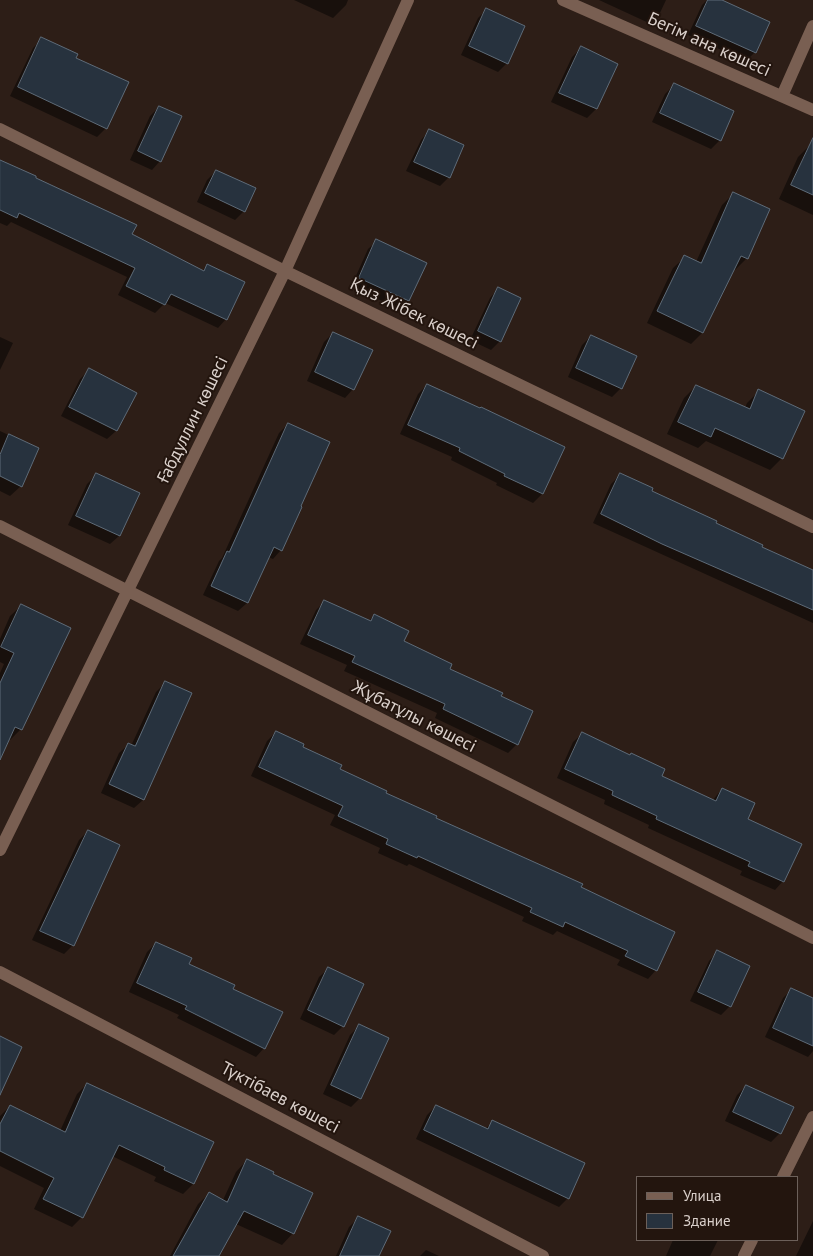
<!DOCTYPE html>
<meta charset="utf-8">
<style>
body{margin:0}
#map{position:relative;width:813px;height:1256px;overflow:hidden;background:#2d1e17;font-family:"PT Sans",sans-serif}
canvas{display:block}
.legend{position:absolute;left:636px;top:1176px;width:162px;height:65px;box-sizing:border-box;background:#23150e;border:1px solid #6c605a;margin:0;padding:6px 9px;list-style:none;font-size:15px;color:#dad0cb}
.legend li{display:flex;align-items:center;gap:10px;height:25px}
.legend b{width:25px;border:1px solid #6c605a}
</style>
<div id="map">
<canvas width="813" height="1256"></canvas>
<ul class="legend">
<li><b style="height:6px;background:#795f52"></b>Улица</li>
<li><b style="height:14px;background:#27323e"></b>Здание</li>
</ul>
</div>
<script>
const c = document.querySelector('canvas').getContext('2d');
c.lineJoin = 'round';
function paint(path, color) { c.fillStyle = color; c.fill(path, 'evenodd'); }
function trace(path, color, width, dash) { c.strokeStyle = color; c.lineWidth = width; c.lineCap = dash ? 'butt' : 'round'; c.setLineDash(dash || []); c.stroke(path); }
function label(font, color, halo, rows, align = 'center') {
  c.font = font + ' "PT Sans",sans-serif'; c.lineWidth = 4; c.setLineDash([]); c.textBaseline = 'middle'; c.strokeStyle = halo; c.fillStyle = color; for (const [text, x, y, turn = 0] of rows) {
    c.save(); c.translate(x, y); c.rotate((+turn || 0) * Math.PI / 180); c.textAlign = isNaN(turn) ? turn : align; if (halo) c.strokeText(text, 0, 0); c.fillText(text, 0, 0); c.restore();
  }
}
paint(new Path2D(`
 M294,0H348L346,5L333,18Z
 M599,0H666L659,15L651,24Z
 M707,0H719L755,52L746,61L688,35L702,5Z
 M487,9L507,63L498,72L461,55L478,18Z
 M42,39L75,58L106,128L97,137L10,96L33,48Z
 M581,48L616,64L596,109L587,118L551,102L572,57Z
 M674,85L733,112L720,140L711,149L652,122L665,94Z
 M159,107L160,161L152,170L130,160L150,116Z
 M429,131L449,177L440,186L406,171L421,140Z
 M811,144L813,145V215L779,199L798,157Z
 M0,162L131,235L202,271L207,266L226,319L218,328L165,303L155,313L118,295L127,277L11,222L7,226L0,223Z
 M216,171L244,211L235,220L197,202L207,180Z
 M733,194L769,210L746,259L735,270L733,269L702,333L691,344L647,323L673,268L685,257L696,262L722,205Z
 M377,241L408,301L400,309L351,287L368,249Z
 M498,289L500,341L491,350L470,340L490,298Z
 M333,333L353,389L345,398L307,381L324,342Z
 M591,336L621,388L612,397L568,377L582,345Z
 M0,337L13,343L0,370Z
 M89,370L135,393L116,431L107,439L61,416L80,379Z
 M427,385L563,448L542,494L533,503L496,485L497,483L451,460L452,457L400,434L418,394Z
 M696,386L745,408L747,403L759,391L782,458L770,470L706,441L698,448L667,434L684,398Z
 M288,424L281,550L273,559L268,557L247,603L238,611L203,595L219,561L222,558L279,433Z
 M0,431L38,449L21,486L10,496L0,491Z
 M96,475L119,536L110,544L68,525L87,484Z
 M620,475L761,548L813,572V623L593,523L611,484Z
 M325,601L369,621L374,616L403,642L500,697L517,744L508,753L435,718L437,713L344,671L347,665L300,644L316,610Z
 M21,606V729L10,740L8,739L0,757V673L4,664L0,662V639L10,616Z
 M165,683L190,694L143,800L134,808L101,793L119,753L128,745L131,746L156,692Z
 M276,732L338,770L385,794L580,887L656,970L648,979L617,965L620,960L557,931L553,935L522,921L524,917L409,864L407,866L378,853L380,848L330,825L335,815L251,776L267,741Z
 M582,734L630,756L660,777L712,801L722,789L746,820L783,881L775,890L740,875L742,871L648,828L649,825L604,804L605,800L557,778L573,742Z
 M88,831L73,945L64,954L32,940L79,840Z
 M156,943L188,965L231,990L264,1048L256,1057L177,1018L179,1015L129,992L147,952Z
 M717,952L730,1006L721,1015L690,1001L709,961Z
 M328,969L343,1026L334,1035L300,1019L319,977Z
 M792,989L813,999V1051L808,1057L765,1037L783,998Z
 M359,1026L360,1098L351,1107L323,1094L350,1035Z
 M87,1084L212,1143L193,1184L183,1194L154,1181L156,1177L112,1156L82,1217L72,1227L34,1209L44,1188L0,1166V1116L10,1106L60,1131L77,1094Z
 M746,1086L780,1133L771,1142L725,1121L737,1095Z
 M436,1106L485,1129L493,1122L568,1198L559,1207L416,1139L427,1115Z
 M247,1160L271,1175L293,1233L282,1245L236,1224L218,1256H170L198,1204L210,1193L223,1200L236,1172Z
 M358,1218L378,1256H336L349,1227Z
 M813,1221V1256H796Z
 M673,1240H718L710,1256H666Z
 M426,1250L439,1256H420Z`), '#0007');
const building = new Path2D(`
 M708,0H722L770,22L756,53L696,26Z
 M486,8L525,26L508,64L469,46Z
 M41,37L78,54L76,58L129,82L107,129L18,87Z
 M581,46L618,64L597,109L559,93Z
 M674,83L734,111L721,141L660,113Z
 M159,106L182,116L161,162L138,151Z
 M429,129L464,145L450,178L414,162Z
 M813,138V195L791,185Z
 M0,160L36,176V178L137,225L132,234L204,271L207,264L245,282L227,320L171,294L165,305L126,286L135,268L19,213L17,218L0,210Z
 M216,170L256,188L245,212L205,193Z
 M733,192L770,209L748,259L741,256L703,333L657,311L684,255L701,263Z
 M376,239L427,263L409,301L359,278Z
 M498,287L521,298L501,342L478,331Z
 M333,332L373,350L354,390L315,372Z
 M591,335L637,356L622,389L576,368Z
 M89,368L137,393L117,431L69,407Z
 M427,384L480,408L481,407L565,447L543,494L504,476L505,474L459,451L460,448L408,425Z
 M696,385L750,409L758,389L805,411L783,459L715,428L711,437L678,422Z
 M288,423L330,442L301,506L302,507L282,551L274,547L248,603L211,586L227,551L229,552Z
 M9,434L39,448L22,487L0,476V455Z
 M96,473L140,493L120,536L76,516Z
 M620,473L653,488L652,491L717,521L716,523L763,545L762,547L813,570V610L662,544L601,514Z
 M324,600L371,621L374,614L409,631L404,641L452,664L450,669L503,693L501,696L533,711L518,745L443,709L445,704L352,662L355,656L308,635Z
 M21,604L71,628L22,730L15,727L0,760V683L14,653L1,647Z
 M165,681L192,693L144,800L109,784L128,743L135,746Z
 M276,731L304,744L303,747L342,765L340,769L387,791L386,793L437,816L436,818L583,884L581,887L675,932L657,971L625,956L628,951L565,922L563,927L530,912L532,908L418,856L417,858L386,844L388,839L338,816L343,806L259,767Z
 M582,732L630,755L631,753L665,769L662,776L716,801L722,788L755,803L748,819L802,844L784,882L748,866L750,862L656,819L657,816L612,795L613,791L565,769Z
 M88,830L120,845L74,946L40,931Z
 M156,942L192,958L189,964L235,985L233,989L283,1012L265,1049L185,1009L187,1006L137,983Z
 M717,950L750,966L731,1007L698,992Z
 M328,967L364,984L344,1027L308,1010Z
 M791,988L813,998V1046L773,1028Z
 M359,1024L389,1038L361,1099L331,1085Z
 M0,1036L22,1047L0,1095Z
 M87,1083L214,1142L194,1184L164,1170L165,1167L119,1145L83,1218L43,1199L54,1178L0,1151V1124L10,1105L65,1132Z
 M746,1085L794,1107L781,1134L733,1112Z
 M436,1105L488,1129L492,1120L585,1163L569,1199L424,1130Z
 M247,1159L274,1172L273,1174L313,1193L294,1234L244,1211L219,1256H173L209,1192L227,1202Z
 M358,1216L391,1231L379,1256H340Z`);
paint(building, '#27323e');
trace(building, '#5e6b78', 1);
trace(new Path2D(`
 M563,0L813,110
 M782,96L813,26
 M0,129L285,271L813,527
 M0,526L813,938
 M0,850L285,271L408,0
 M0,972L543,1256
 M783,1177L813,1117
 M744,1256L752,1240`), '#795f52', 12);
label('18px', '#dad0cb', '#23150e', [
 ["Бегім ана көшесі",709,45,24],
 ["Қыз Жібек көшесі",414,314,26],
 ["Ғабдуллин көшесі",193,420,-64],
 ["Жұбатұлы көшесі",414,717,27],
 ["Түктібаев көшесі",280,1098,28]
]);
</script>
